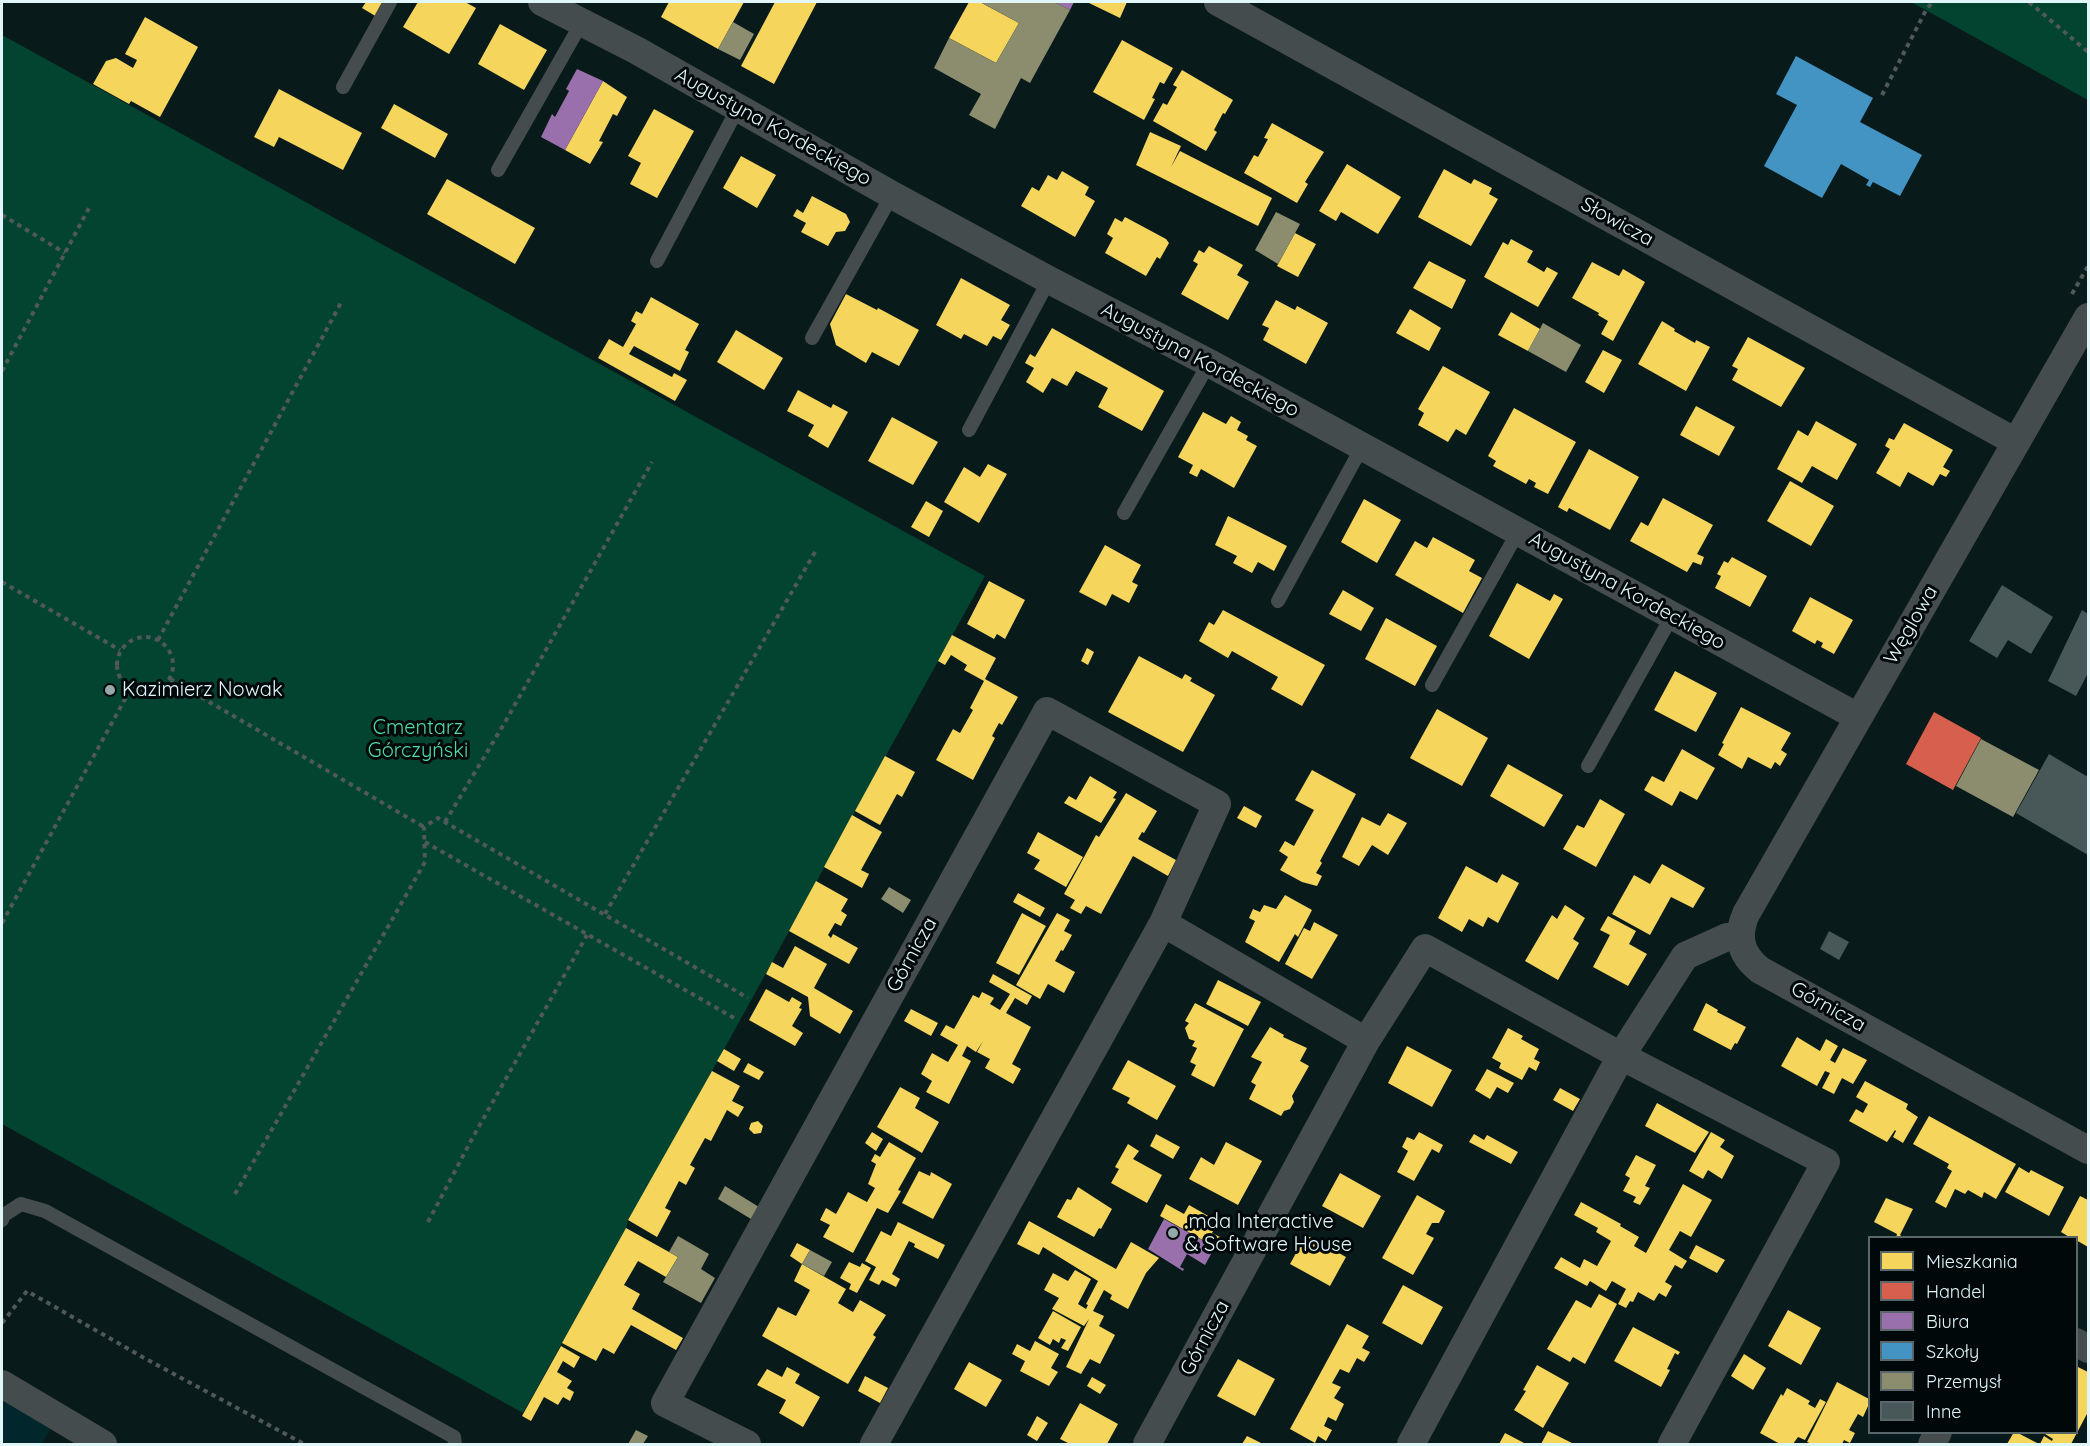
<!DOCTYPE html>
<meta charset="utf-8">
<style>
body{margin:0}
#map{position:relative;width:2090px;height:1446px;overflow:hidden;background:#091a1b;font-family:Quicksand,sans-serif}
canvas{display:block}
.frame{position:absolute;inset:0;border:3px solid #e0f6f9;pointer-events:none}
.legend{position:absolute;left:1868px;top:1236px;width:210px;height:198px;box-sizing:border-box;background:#00080a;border:2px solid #5a676a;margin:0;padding:8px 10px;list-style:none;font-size:18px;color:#e0f6f9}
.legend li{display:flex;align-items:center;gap:12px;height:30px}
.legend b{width:30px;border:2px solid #5a676a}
</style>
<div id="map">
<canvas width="2090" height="1446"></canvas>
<div class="frame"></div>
<ul class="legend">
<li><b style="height:16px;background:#f6d55c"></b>Mieszkania</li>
<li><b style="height:16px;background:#d6604d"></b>Handel</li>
<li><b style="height:16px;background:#9970ab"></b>Biura</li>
<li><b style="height:16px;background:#4393c3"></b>Szkoły</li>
<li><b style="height:16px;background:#8c8c6e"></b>Przemysł</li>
<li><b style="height:16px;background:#485858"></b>Inne</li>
</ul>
</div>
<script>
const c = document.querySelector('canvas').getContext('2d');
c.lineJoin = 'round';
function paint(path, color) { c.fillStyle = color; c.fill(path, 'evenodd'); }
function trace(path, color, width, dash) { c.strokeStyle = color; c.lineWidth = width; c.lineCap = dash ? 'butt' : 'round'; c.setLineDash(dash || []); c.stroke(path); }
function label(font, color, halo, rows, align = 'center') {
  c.font = font + ' Quicksand,sans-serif'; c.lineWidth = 6; c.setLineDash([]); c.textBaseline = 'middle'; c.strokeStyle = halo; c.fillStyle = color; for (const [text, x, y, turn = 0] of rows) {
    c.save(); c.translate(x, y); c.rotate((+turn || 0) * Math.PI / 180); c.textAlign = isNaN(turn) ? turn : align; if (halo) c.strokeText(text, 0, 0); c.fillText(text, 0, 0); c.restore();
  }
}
paint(new Path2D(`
 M2,1392L55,1421L42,1444H2Z`), '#01262b');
paint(new Path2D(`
 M1911,2H2088V100L1931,13Z
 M2,35L985,576L658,1169L628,1220L626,1228L523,1413L2,1124Z`), '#034430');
paint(new Path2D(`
 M366,2H386L377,17L362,8Z
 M418,2H465L476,8L449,54L403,27Z
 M669,2H744L718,49L661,17Z
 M775,2H817L774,84L741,66Z
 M969,2H980L1019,23L996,63L949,38Z
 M1090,2H1127L1120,18L1089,3Z
 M145,17L198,47L160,117L131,101L129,104L93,84L106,61L116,58L133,68L137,60L125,54Z
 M500,24L547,50L524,90L478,64Z
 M1122,40L1173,68L1164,84L1160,82L1152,98L1155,99L1144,120L1093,92Z
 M1182,70L1233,100L1225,114L1223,113L1214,130L1217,132L1206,151L1153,121L1163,103L1167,105L1177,87L1173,85Z
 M603,81L627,97L617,116L613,114L599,141L603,142L590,164L565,150Z
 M279,89L362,133L343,170L279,137L274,147L254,137Z
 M394,104L448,134L435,158L381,128Z
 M654,109L694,131L657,198L630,184L641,163L628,156Z
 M1272,123L1324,152L1305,182L1308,184L1297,203L1244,173L1254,155L1258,157L1268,139L1264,138Z
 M1150,132L1181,146L1171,167L1180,151L1272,198L1258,226L1136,165Z
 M741,156L776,175L757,208L723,188Z
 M1347,164L1401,197L1378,234L1341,212L1336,221L1319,211Z
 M1444,169L1471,184L1474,179L1492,188L1489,194L1498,199L1471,246L1418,217Z
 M1062,171L1089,187L1085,195L1095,201L1075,237L1021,206L1032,187L1039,191L1048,175L1057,180Z
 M447,179L535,228L515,264L427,214Z
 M812,196L846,214L850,222L845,231L836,232L828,246L801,232L806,223L793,216L797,209L803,213Z
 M1125,217L1166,239L1169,243L1160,259L1157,257L1146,276L1105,253L1113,238L1107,234L1115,218L1122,222Z
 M1295,233L1316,244L1298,277L1277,266Z
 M1511,239L1533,251L1527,262L1544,272L1547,267L1558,273L1538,307L1484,277L1503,242L1508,245Z
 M1209,246L1243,265L1237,275L1249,282L1228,320L1181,294L1198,264L1193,261L1199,250L1204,253Z
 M1429,261L1466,280L1452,309L1413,288Z
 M1592,262L1619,276L1623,269L1645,282L1613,341L1601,334L1608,321L1598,315L1599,313L1572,298Z
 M961,278L1010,305L1001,320L1010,325L1001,340L993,336L987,346L964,334L961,339L936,325Z
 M846,294L877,310L878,308L919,330L899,366L872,352L866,363L836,345L830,324Z
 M651,297L699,324L685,350L689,352L680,371L634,346L629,354L672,377L674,373L687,380L675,401L598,358L609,339L623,347L636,324L631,321L636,311L642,314Z
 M1276,300L1295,310L1297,306L1328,323L1306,364L1263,340L1269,328L1262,325Z
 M1410,309L1441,328L1429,351L1396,333Z
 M1511,312L1540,329L1528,351L1498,335Z
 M1662,321L1675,329L1674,331L1695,343L1696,340L1710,347L1686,391L1638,364Z
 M1052,328L1164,391L1142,431L1098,407L1108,388L1076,371L1067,386L1052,378L1043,393L1026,382L1034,368L1025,363L1030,354L1035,357Z
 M736,330L783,358L764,390L717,362Z
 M1748,337L1805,368L1781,407L1732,380L1738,369L1732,366Z
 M1603,350L1622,360L1604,393L1585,382Z
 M1443,366L1490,392L1466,435L1456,429L1448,442L1418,425L1424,413L1418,409Z
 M798,390L831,408L833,404L848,412L828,448L808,436L814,425L787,411Z
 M1696,406L1735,427L1719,456L1680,435Z
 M1514,408L1576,442L1548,494L1534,487L1536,483L1529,479L1526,484L1493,466L1496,461L1488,456Z
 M1203,412L1226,424L1231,416L1241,422L1237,430L1248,436L1246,440L1257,446L1234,488L1201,469L1197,477L1189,473L1193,465L1178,457Z
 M892,417L938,442L913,485L868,461Z
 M1816,421L1857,444L1837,480L1812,466L1802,483L1777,469L1798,430L1808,436Z
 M1904,423L1953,450L1943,467L1950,471L1946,477L1940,474L1933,486L1908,472L1900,487L1876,473L1890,449L1885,446L1889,438L1894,440Z
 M1589,449L1639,477L1610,530L1569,508L1567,512L1558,507Z
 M988,464L1007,474L979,523L944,502L964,467L980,477Z
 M1790,481L1834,506L1811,546L1767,521Z
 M1663,498L1713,525L1697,554L1704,557L1701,565L1693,562L1687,572L1630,541L1641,522L1648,526Z
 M1364,499L1401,520L1377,563L1341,542Z
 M926,501L943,511L929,537L911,527Z
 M1228,516L1287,546L1274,571L1258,562L1252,573L1233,563L1237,556L1215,545Z
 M1433,537L1475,560L1469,571L1482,578L1463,613L1395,575L1415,541L1427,548Z
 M1105,545L1141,565L1132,582L1138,585L1129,603L1112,594L1106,606L1079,592Z
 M1732,557L1767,576L1750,607L1715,588L1721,576L1717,574L1724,561L1728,563Z
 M989,581L1025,600L1005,639L997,634L994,639L967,624Z
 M1517,583L1550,601L1554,594L1563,599L1529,659L1489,636Z
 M1343,590L1374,608L1361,631L1329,614Z
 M1810,597L1853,620L1834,654L1821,647L1823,643L1817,640L1815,644L1792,631Z
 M1223,610L1325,665L1302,706L1271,689L1278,677L1232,651L1228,658L1199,641L1209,622L1214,625Z
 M1386,618L1437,646L1415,686L1365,659Z
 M952,635L996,658L985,679L1018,697L1002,725L999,723L992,736L995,738L973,780L936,760L953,729L960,733L973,710L970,708L984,681L964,670L967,665L951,655L945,665L938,661Z
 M1087,648L1094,652L1088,665L1081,661Z
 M1139,656L1182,679L1185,674L1192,678L1190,681L1215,695L1183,752L1108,712Z
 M1675,671L1717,693L1696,732L1654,710Z
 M1741,707L1791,733L1781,750L1787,754L1780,766L1775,762L1771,769L1748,757L1742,769L1718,755L1724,744L1722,743Z
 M1437,709L1488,738L1462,786L1410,758Z
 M1682,749L1715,768L1697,800L1680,791L1672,806L1644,790L1652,776L1664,782Z
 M885,756L915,772L902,797L897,794L880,825L855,811Z
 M1508,764L1563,795L1544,827L1490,796Z
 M1312,770L1356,794L1320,861L1322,863L1316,873L1322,876L1317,886L1302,882L1280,870L1288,857L1279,851L1285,841L1294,846L1314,810L1295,800Z
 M1090,776L1117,792L1113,798L1116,799L1101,823L1064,803L1069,796L1076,800Z
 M1126,793L1157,811L1144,833L1142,832L1138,839L1176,860L1168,876L1133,856L1101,914L1086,906L1081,914L1070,908L1075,900L1064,894L1096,835L1099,837Z
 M1600,799L1625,814L1596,867L1563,849L1577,825L1584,828Z
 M1244,806L1262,816L1256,828L1237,818Z
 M1388,813L1407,823L1388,855L1372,845L1359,866L1342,857L1362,817L1380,826Z
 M852,815L882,832L861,870L869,874L862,888L824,867Z
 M1038,832L1083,857L1066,887L1034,869L1040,860L1027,853Z
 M1662,864L1705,888L1693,908L1671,897L1650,935L1612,914L1634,875L1650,884Z
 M1466,866L1497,883L1502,874L1519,883L1498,923L1488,917L1483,927L1469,919L1462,932L1438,918Z
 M816,881L848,899L841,911L847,915L841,926L835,923L828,935L831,938L833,934L858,948L849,964L789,931Z
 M1018,893L1045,908L1040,917L1013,902Z
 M1285,895L1312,910L1298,937L1295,934L1279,962L1245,942L1255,921L1249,918L1253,909L1260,912L1264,905L1276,909Z
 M1565,905L1585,918L1573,939L1579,943L1558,980L1525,961L1552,915L1557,919Z
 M1022,913L1046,926L1019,975L996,963Z
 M1057,913L1070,920L1064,931L1072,935L1063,951L1061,950L1055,961L1075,972L1064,993L1048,984L1040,999L1016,985Z
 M1608,916L1636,931L1629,944L1647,954L1628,986L1593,967L1610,935L1600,930Z
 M1314,922L1338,935L1312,979L1285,964L1304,928L1310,931Z
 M795,946L827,964L814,988L853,1011L840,1034L810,1016L808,997L766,974L772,962L783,968Z
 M993,974L1032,996L1027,1005L1015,998L1006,1013L1031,1027L1012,1064L1021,1069L1013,1084L985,1068L990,1059L977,1052L983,1041L976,1052L967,1046L962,1056L971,1061L949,1104L926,1092L932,1081L921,1074L932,1053L948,1062L958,1045L940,1035L946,1025L954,1029L973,995L979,998L982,992L994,998L990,1004L1000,1010L1010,994L989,982Z
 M1218,980L1261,1002L1248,1026L1206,1004Z
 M766,989L789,1002L792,997L802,1003L799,1008L802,1009L792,1026L803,1033L795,1046L749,1020Z
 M1195,1003L1244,1029L1214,1087L1191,1075L1196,1065L1190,1062L1197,1048L1192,1046L1195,1041L1189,1039L1185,1028L1189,1023L1185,1021Z
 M1706,1003L1718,1010L1717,1012L1746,1027L1737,1044L1735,1043L1731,1050L1693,1030Z
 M911,1009L938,1023L931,1036L904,1021Z
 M1270,1027L1284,1035L1283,1037L1307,1048L1300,1061L1309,1066L1292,1096L1294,1102L1290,1109L1284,1111L1281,1116L1249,1099L1256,1085L1251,1082L1262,1062L1251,1057Z
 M1508,1028L1523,1036L1521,1039L1539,1049L1534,1059L1540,1062L1536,1071L1529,1067L1522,1080L1499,1068L1501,1063L1492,1058Z
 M1797,1037L1820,1051L1826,1039L1838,1046L1830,1060L1835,1063L1843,1048L1867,1060L1853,1084L1842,1078L1834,1094L1822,1088L1830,1073L1825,1071L1817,1086L1781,1066Z
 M1407,1046L1452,1070L1432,1107L1388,1083Z
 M724,1049L741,1059L734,1071L717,1061Z
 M1128,1060L1176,1086L1157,1120L1127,1103L1130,1098L1112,1089Z
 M748,1063L764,1072L759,1080L743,1072Z
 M1487,1069L1514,1083L1508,1093L1497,1087L1490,1099L1475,1090Z
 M712,1071L740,1086L732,1101L744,1107L738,1117L727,1110L711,1141L705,1138L690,1165L695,1168L686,1185L679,1181L665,1208L671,1211L657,1237L628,1220Z
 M1865,1081L1908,1104L1906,1109L1918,1117L1903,1143L1893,1137L1896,1131L1895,1130L1887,1142L1849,1121L1856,1109L1863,1113L1868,1104L1856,1097Z
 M900,1087L920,1098L915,1108L939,1122L922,1153L877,1127Z
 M1560,1088L1580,1099L1573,1111L1553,1100Z
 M1657,1103L1709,1132L1695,1153L1645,1126Z
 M1929,1116L2016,1164L1996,1199L1984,1192L1982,1198L1968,1190L1965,1194L1955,1189L1946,1208L1935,1202L1952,1171L1947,1168L1949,1164L1913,1144Z
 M758,1121L763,1126L761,1133L754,1134L749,1129L751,1123Z
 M872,1132L883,1139L876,1151L865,1143Z
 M1419,1132L1443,1145L1439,1153L1432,1149L1414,1181L1397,1172L1408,1151L1402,1147L1407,1137L1414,1140Z
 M1711,1132L1725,1140L1720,1147L1734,1156L1722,1179L1708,1170L1703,1179L1689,1171Z
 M1156,1134L1180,1147L1173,1159L1150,1146Z
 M1474,1134L1484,1140L1487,1135L1518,1152L1511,1164L1469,1142Z
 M889,1142L916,1158L898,1190L901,1191L888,1213L877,1208L853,1253L823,1237L830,1225L820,1220L826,1208L836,1214L848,1192L867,1202L875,1188L868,1184L876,1164L871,1161L875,1154L880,1157Z
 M1226,1142L1262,1161L1238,1205L1189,1179L1201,1157L1214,1165Z
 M1128,1144L1139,1151L1133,1159L1162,1175L1147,1203L1111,1183L1119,1169L1115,1167Z
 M1636,1155L1656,1165L1645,1186L1650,1188L1640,1205L1633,1202L1636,1197L1623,1191L1630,1178L1625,1175Z
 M2019,1167L2029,1173L2031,1170L2064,1187L2049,1216L2005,1192Z
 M919,1171L930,1176L931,1172L952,1184L933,1219L902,1203Z
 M1340,1173L1381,1196L1363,1228L1322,1206Z
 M1683,1184L1712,1200L1691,1237L1680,1231L1669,1250L1687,1261L1682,1269L1675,1265L1665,1282L1672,1286L1666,1297L1659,1293L1654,1301L1638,1292L1633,1302L1630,1301L1626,1308L1618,1304L1626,1289L1612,1281L1606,1291L1590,1281L1587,1286L1554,1268L1561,1257L1580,1268L1584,1259L1597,1266L1611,1241L1596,1232L1598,1228L1574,1215L1581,1202L1621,1224L1620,1226L1639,1237L1634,1246L1646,1253Z
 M1078,1187L1112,1209L1101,1229L1099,1228L1094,1237L1057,1217L1067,1199L1071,1200Z
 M1417,1195L1445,1211L1439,1223H1432L1426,1234L1434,1238L1413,1275L1382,1258Z
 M2080,1196L2088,1200V1247L2076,1240V1238H2071L2061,1232Z
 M1886,1198L1913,1209L1900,1235L1904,1238H1896L1897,1234L1874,1222Z
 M1166,1204L1184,1214L1189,1205L1210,1217L1206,1225L1214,1229L1212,1233L1220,1237L1215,1247L1160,1216Z
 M1029,1221L1116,1269L1131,1242L1159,1258L1146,1273L1128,1309L1110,1299L1112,1295L1104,1290L1093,1311L1104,1316L1099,1326L1115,1335L1100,1364L1090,1359L1081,1374L1066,1367L1089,1319L1084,1326L1052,1309L1059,1298L1044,1290L1053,1273L1068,1281L1075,1270L1091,1279L1078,1304L1086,1309L1088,1305L1086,1304L1098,1281L1043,1247L1039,1255L1017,1244Z
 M898,1222L945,1245L938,1259L914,1247L915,1244L909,1241L892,1274L900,1279L896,1287L882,1280L879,1285L869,1280L876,1267L865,1261L881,1231L891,1236Z
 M626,1228L678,1257L666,1277L638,1261L624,1285L640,1294L632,1309L683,1338L676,1350L631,1325L614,1354L603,1348L596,1361L562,1343Z
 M1306,1235L1346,1257L1330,1286L1290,1264Z
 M797,1243L810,1250L802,1264L790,1256Z
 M1696,1245L1725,1260L1717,1273L1689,1258Z
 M849,1262L860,1267L862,1263L871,1268L857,1293L849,1289L851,1284L840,1278Z
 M802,1264L846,1289L838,1303L853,1312L860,1300L886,1315L873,1335L876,1337L848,1384L762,1336L778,1307L796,1316L810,1290L794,1281Z
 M1403,1285L1443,1307L1422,1345L1382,1323Z
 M1599,1294L1617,1304L1585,1364L1573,1357L1570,1362L1547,1349L1576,1300L1591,1308Z
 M1788,1310L1821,1328L1801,1365L1768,1346Z
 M1053,1311L1081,1327L1068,1351L1061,1348L1066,1340L1061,1338L1059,1343L1053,1339L1050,1345L1038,1338Z
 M1347,1324L1369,1336L1362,1348L1370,1352L1364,1362L1357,1358L1349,1373L1340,1369L1332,1383L1341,1387L1334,1398L1344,1404L1336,1421L1328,1417L1324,1426L1332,1430L1326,1441L1318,1436L1315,1443L1290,1429Z
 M1633,1327L1680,1352L1678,1355L1675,1353L1667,1369L1670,1370L1661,1387L1614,1361Z
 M1035,1341L1059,1354L1051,1368L1058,1372L1049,1386L1020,1371L1025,1361L1012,1354L1017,1344L1030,1351Z
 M561,1346L580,1357L574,1368L563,1361L557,1372L572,1381L567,1388L574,1392L570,1401L563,1397L558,1405L544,1397L531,1421L522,1416Z
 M1744,1354L1766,1368L1753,1390L1731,1376Z
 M1238,1359L1275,1379L1255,1416L1217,1396Z
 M969,1362L1002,1380L986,1407L954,1389Z
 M1537,1365L1569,1383L1543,1428L1514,1410L1526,1391L1523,1390Z
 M2076,1366L2088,1372V1412L2071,1444H2040L2044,1436L2052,1441L2053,1439L2042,1432H2076Z
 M787,1367L800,1374L795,1383L820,1397L803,1427L779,1413L786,1400L757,1385L767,1369L782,1377Z
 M865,1376L888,1388L880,1403L858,1391Z
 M1092,1377L1106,1385L1100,1394L1087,1386Z
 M1837,1382L1869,1399V1404L1863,1417L1858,1414L1849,1430L1855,1433L1850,1443L1844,1440L1842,1444H1812L1807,1442Z
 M1787,1388L1810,1401L1808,1404L1815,1408L1820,1399L1826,1402L1805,1440L1798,1437L1793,1444H1780L1760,1433L1781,1394L1783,1396Z
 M1080,1403L1118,1424L1107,1444H1070L1060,1439Z
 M1037,1416L1048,1423L1037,1441L1027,1435Z
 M1548,1431L1574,1444H1541Z
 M2014,1432H2016L2039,1444H2007Z
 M1505,1433L1526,1444H1499Z
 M1247,1436L1263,1444H1242Z`), '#f6d55c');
paint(new Path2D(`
 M1934,712L1981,738L1953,790L1906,764Z`), '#d6604d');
paint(new Path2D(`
 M1054,2H1074L1070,10Z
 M577,69L603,81L565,150L541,137L552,114L555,117L569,91L566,89Z
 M1164,1219L1215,1247L1205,1265L1187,1254L1180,1267L1184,1269L1183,1271L1148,1249Z`), '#9970ab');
paint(new Path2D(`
 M1796,56L1873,98L1860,122L1922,155L1900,196L1873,182L1870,187L1866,185L1869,180L1841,164L1822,198L1764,166L1797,105L1776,94Z`), '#4393c3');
paint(new Path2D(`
 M980,2H1054L1070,10L1030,83L1021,78L995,129L969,115L981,94L934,68L949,38L996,63L1019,23Z
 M733,22L754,34L740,60L718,49Z
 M1276,212L1300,224L1278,264L1255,250Z
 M1543,323L1581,345L1566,372L1528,351Z
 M1981,739L2039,770L2013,817L1956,786Z
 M889,887L911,900L903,913L881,899Z
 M725,1186L759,1207L751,1219L718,1199Z
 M678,1236L709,1254L701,1269L715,1278L701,1303L663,1282L678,1257L669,1252Z
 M810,1250L832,1262L824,1276L802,1264Z
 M636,1430L648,1436L643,1444H628Z`), '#8c8c6e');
paint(new Path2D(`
 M2002,585L2053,617L2031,654L2008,640L1997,658L1969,641Z
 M2082,610L2088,614V673L2076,696L2048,681Z
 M2049,754L2088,777V855L2016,813Z
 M1829,931L1849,942L1839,960L1820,949Z`), '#485858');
trace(new Path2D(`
 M2029,2L2088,52
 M1882,95L1926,10L1931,4L1928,2
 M2,215L65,253
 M2072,294L2088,266
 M2,371L90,206
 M2,582L120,650
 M117 665a28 28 0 1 1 56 0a28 28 0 1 1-56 0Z
 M158,640L342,301
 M170,679L424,827
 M445,822L504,724L652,462
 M425,842L736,1019
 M605,914L815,552
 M2,923L130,690
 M235,1194L425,862L424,827L438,818L748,998
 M428,1222L473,1137L587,935
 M2,1323L27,1291L146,1359L304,1444`), '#50585a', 4, [4.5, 4.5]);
trace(new Path2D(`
 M343,87L390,2
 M498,170L582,22
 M657,261L738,108
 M812,338L892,195
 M969,430L1049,280
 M1124,513L1209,363
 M1278,601L1362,447
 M1432,685L1518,532
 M1588,766L1672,616
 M2,1220L4,1215L21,1204L45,1211L454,1437L455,1444`), '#454c4e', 14);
trace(new Path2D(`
 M542,2L636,50L892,195L1049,280L1209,363L1858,717
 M1218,2L2016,442
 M2088,317L1746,914C1736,937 1741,955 1760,970L2088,1150
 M1163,923L1366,1041
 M2076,1342L2088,1349
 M2,1384L103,1444
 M747,1444L665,1403L1047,711L1217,804L1163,923L874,1444
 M1147,1444L1366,1041L1425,948L1621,1056L1685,956L1727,937L1740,936
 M1411,1444L1621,1056L1826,1162L1672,1444
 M1932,1444L1938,1432`), '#454c4e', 28);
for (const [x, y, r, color] of [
 [110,690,6,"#95a9ab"],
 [1173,1233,6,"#95a9ab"]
]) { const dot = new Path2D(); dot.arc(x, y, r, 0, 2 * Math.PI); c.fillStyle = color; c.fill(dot); trace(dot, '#00080a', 2); }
label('20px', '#e0f6f9', '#00080a', [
 ["Augustyna Kordeckiego",773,127,29],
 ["Słowicza",1617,222,29],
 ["Augustyna Kordeckiego",1200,360,28],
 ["Augustyna Kordeckiego",1627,591,29],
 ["Węglowa",1911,625,-60],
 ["Górnicza",912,955,-61],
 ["Górnicza",1828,1007,29],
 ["Górnicza",1205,1338,-62]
]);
label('20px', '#e0f6f9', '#00080a', [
 ["Kazimierz Nowak",122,690],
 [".mda Interactive",1185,1222],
 ["& Software House",1185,1245]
], 'left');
label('20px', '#4edca6', '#00080a', [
 ["Cmentarz",418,728],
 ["Górczyński",418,751]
]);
</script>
